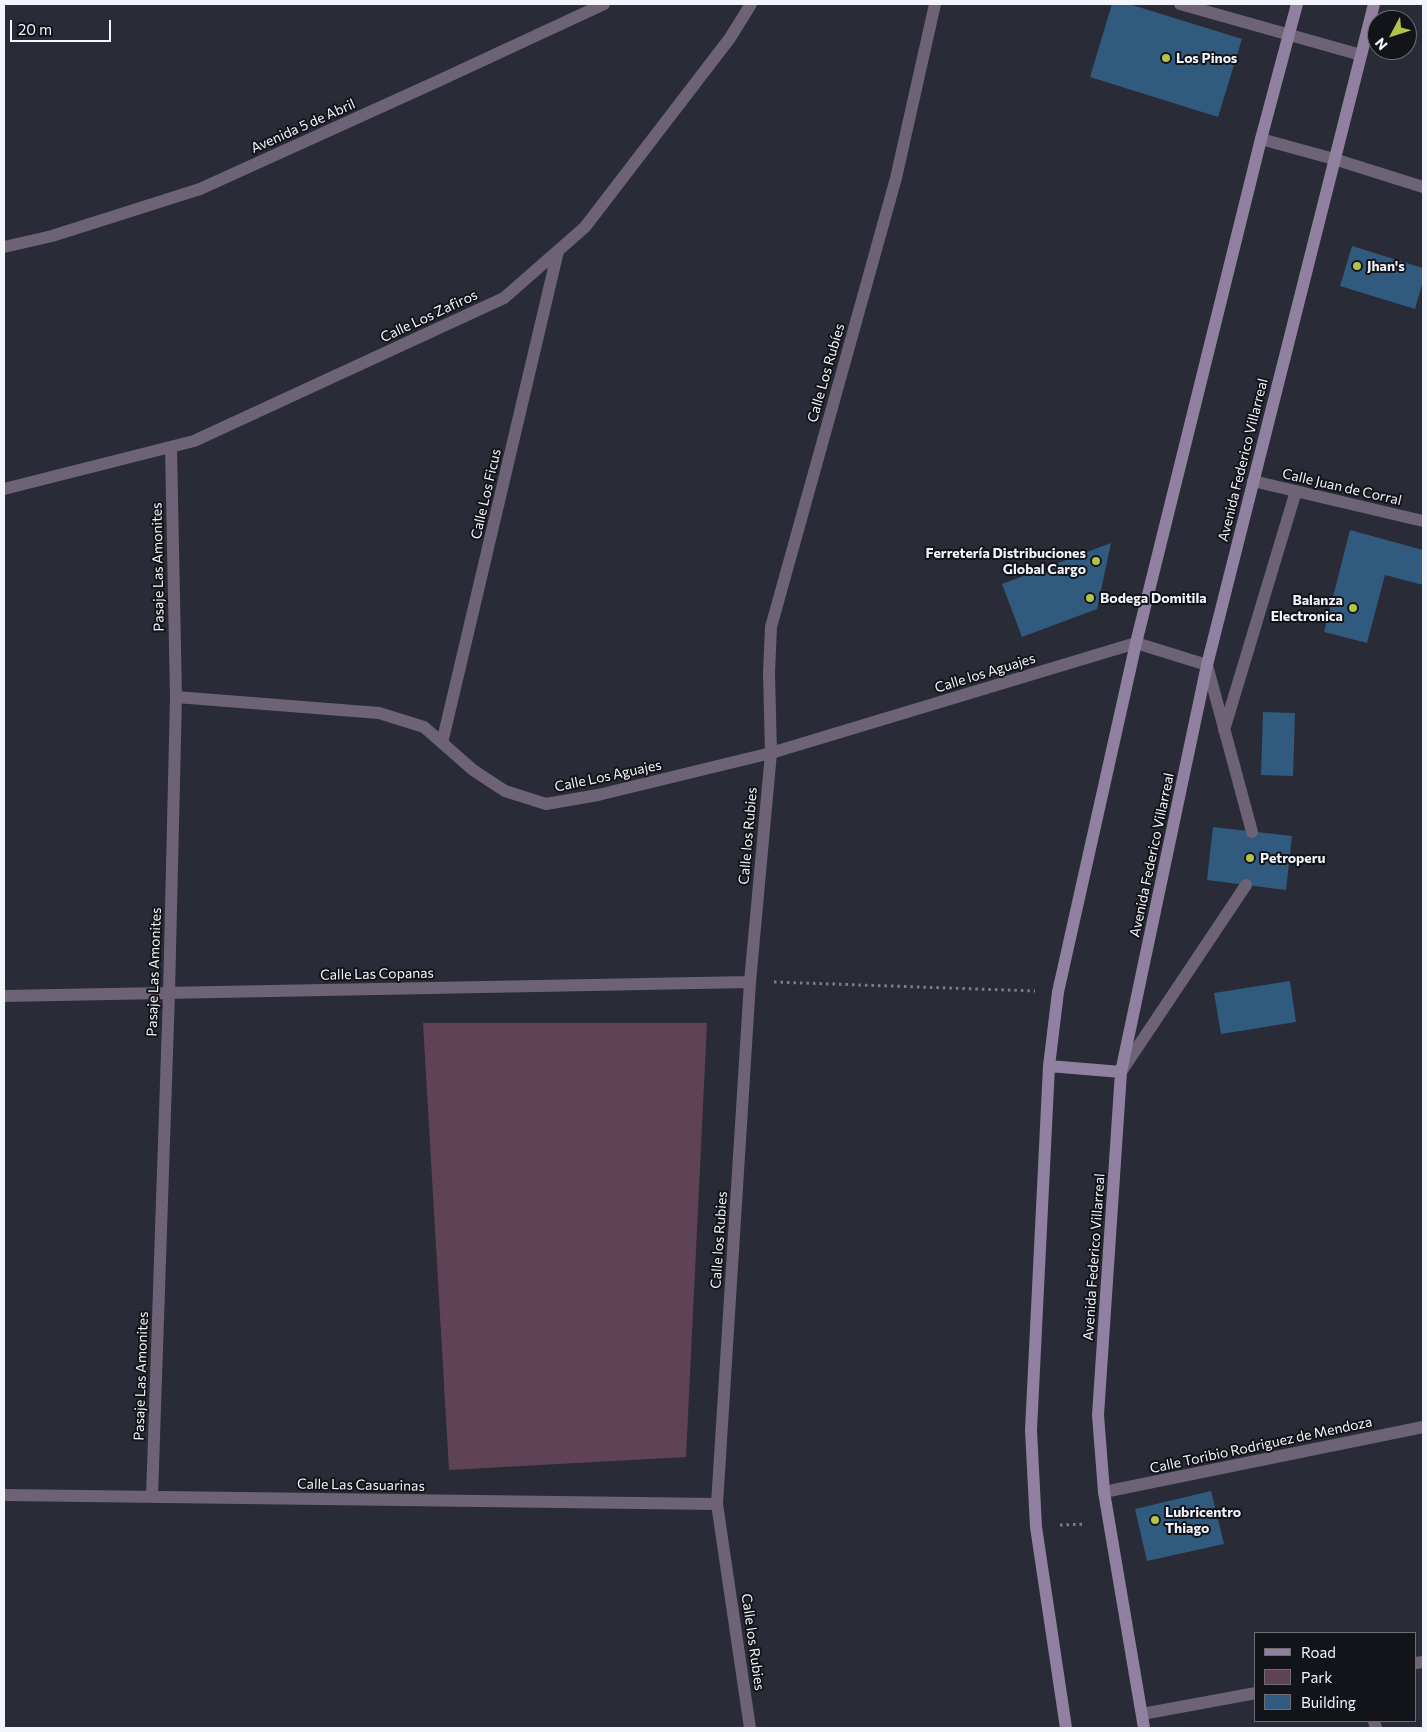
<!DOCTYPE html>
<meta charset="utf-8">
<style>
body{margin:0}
#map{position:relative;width:1427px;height:1732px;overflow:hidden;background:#292b36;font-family:Commissioner,sans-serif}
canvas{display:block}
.frame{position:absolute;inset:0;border:5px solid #f3f4fc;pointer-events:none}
.legend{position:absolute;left:1254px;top:1632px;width:162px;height:90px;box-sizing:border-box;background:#131419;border:1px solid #6d6e74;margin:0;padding:6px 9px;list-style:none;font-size:15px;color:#f3f4fc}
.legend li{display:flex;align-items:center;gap:10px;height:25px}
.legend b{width:25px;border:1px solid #6d6e74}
.north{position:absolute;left:1367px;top:10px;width:50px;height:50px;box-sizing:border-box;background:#131419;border:1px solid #6d6e74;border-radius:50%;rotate:230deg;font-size:14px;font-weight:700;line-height:20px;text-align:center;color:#f3f4fc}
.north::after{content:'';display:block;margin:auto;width:18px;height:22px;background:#b2c34c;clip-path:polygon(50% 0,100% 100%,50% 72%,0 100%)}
.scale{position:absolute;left:10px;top:20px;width:101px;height:22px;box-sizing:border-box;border:2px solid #f3f4fc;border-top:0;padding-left:6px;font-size:15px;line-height:18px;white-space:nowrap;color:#f3f4fc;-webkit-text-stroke:4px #131419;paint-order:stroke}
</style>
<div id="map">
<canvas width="1427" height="1732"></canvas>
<div class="frame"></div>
<ul class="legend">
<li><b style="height:6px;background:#9181a0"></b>Road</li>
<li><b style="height:14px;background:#5f4254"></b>Park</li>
<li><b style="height:14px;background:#315b7e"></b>Building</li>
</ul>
<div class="north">N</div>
<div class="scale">20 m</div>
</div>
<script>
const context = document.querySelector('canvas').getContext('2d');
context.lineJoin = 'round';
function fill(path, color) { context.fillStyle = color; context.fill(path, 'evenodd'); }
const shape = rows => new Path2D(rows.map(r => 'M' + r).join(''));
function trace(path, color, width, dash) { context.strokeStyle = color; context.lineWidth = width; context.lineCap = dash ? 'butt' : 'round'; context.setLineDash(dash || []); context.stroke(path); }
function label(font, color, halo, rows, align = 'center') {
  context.font = font + ' Commissioner,sans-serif'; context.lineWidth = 4; context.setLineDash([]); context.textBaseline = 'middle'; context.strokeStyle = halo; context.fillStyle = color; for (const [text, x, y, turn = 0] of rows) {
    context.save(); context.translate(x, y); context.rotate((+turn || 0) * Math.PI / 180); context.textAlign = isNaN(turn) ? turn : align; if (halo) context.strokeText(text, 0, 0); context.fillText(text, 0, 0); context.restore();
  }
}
fill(shape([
 [423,1023,707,1023,686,1457,449,1470]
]), '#5f4254');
fill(shape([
 [1112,4,1129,4,1242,39,1218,117,1090,77],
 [1352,246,1423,268,1423,281,1415,309,1340,286],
 [1350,530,1423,550,1423,585,1385,575,1367,643,1324,632],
 [1111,543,1097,609,1022,637,1002,584],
 [1263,712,1295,713,1293,776,1261,775],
 [1213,827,1292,836,1286,890,1207,880],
 [1290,981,1296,1022,1221,1034,1214,993],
 [1211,1491,1224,1544,1147,1561,1135,1509]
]), '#315b7e');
trace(shape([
 [774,982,1035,991],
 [1060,1525,1086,1524]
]), '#7c7e88', 3, [2.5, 4]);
trace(shape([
 [1207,665,1252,832],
 [1224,730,1296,491],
 [1121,1072,1246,885]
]), '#6d6276', 12);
trace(shape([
 [1180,4,1361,55],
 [1261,139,1334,159,1423,187],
 [4,247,52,236,200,189,436,82,604,4],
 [1253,481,1423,521],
 [4,489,194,441,504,298,585,227,730,38,751,4],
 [176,697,379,713,424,727,473,770,505,791,546,804,598,795,771,753,1136,643,1207,665],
 [442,743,558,251],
 [4,996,750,982],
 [1104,1492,1423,1427],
 [4,1495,717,1504],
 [152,1497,169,993,176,697,171,447],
 [1416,1663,1423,1662],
 [1142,1714,1256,1693],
 [1374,1721,1376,1728],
 [750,1728,717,1504,750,982,771,753,769,673,771,627,896,178,935,4]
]), '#6d6276', 12);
trace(shape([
 [1049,1066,1121,1072],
 [1066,1728,1036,1527,1031,1430,1049,1066,1058,992,1136,643,1261,139,1297,4],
 [1144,1728,1104,1492,1098,1415,1121,1072,1207,665,1374,4]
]), '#9181a0', 12);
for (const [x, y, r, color] of [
 [1166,58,5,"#b2c34c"],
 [1357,266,5,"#b2c34c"],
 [1096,561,5,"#b2c34c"],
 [1090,598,5,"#b2c34c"],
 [1353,608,5,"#b2c34c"],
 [1250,858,5,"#b2c34c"],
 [1155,1520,5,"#b2c34c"]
]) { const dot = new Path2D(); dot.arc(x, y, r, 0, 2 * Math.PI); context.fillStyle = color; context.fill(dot); trace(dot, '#131419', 2); }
label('bold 14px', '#f3f4fc', '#131419', [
 ["Los Pinos",1176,58],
 ["Jhan's",1367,266],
 ["Ferretería Distribuciones",1086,553,"right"],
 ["Global Cargo",1086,569,"right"],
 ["Bodega Domitila",1100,598],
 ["Balanza",1343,600,"right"],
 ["Electronica",1343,616,"right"],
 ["Petroperu",1260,858],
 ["Lubricentro",1165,1512],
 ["Thiago",1165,1528]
], 'left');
label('14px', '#f3f4fc', '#131419', [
 ["Avenida 5 de Abril",303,126,-24],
 ["Calle Los Zafiros",429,316,-25],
 ["Calle Los Rubíes",826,373,-74],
 ["Avenida Federico Villarreal",1243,460,-76],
 ["Calle Juan de Corral",1342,487,13],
 ["Calle Los Ficus",486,494,-77],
 ["Pasaje Las Amonites",158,567,-91],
 ["Calle los Aguajes",985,673,-17],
 ["Calle Los Aguajes",608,776,-12],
 ["Calle los Rubies",748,836,-85],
 ["Avenida Federico Villarreal",1152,855,-78],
 ["Pasaje Las Amonites",154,972,-88],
 ["Calle Las Copanas",377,974,-1],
 ["Calle los Rubies",719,1240,-86],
 ["Avenida Federico Villarreal",1094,1257,-86],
 ["Pasaje Las Amonites",141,1376,-88],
 ["Calle Toribio Rodriguez de Mendoza",1261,1445,-12],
 ["Calle Las Casuarinas",361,1485,1],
 ["Calle los Rubies",753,1642,82]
]);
</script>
